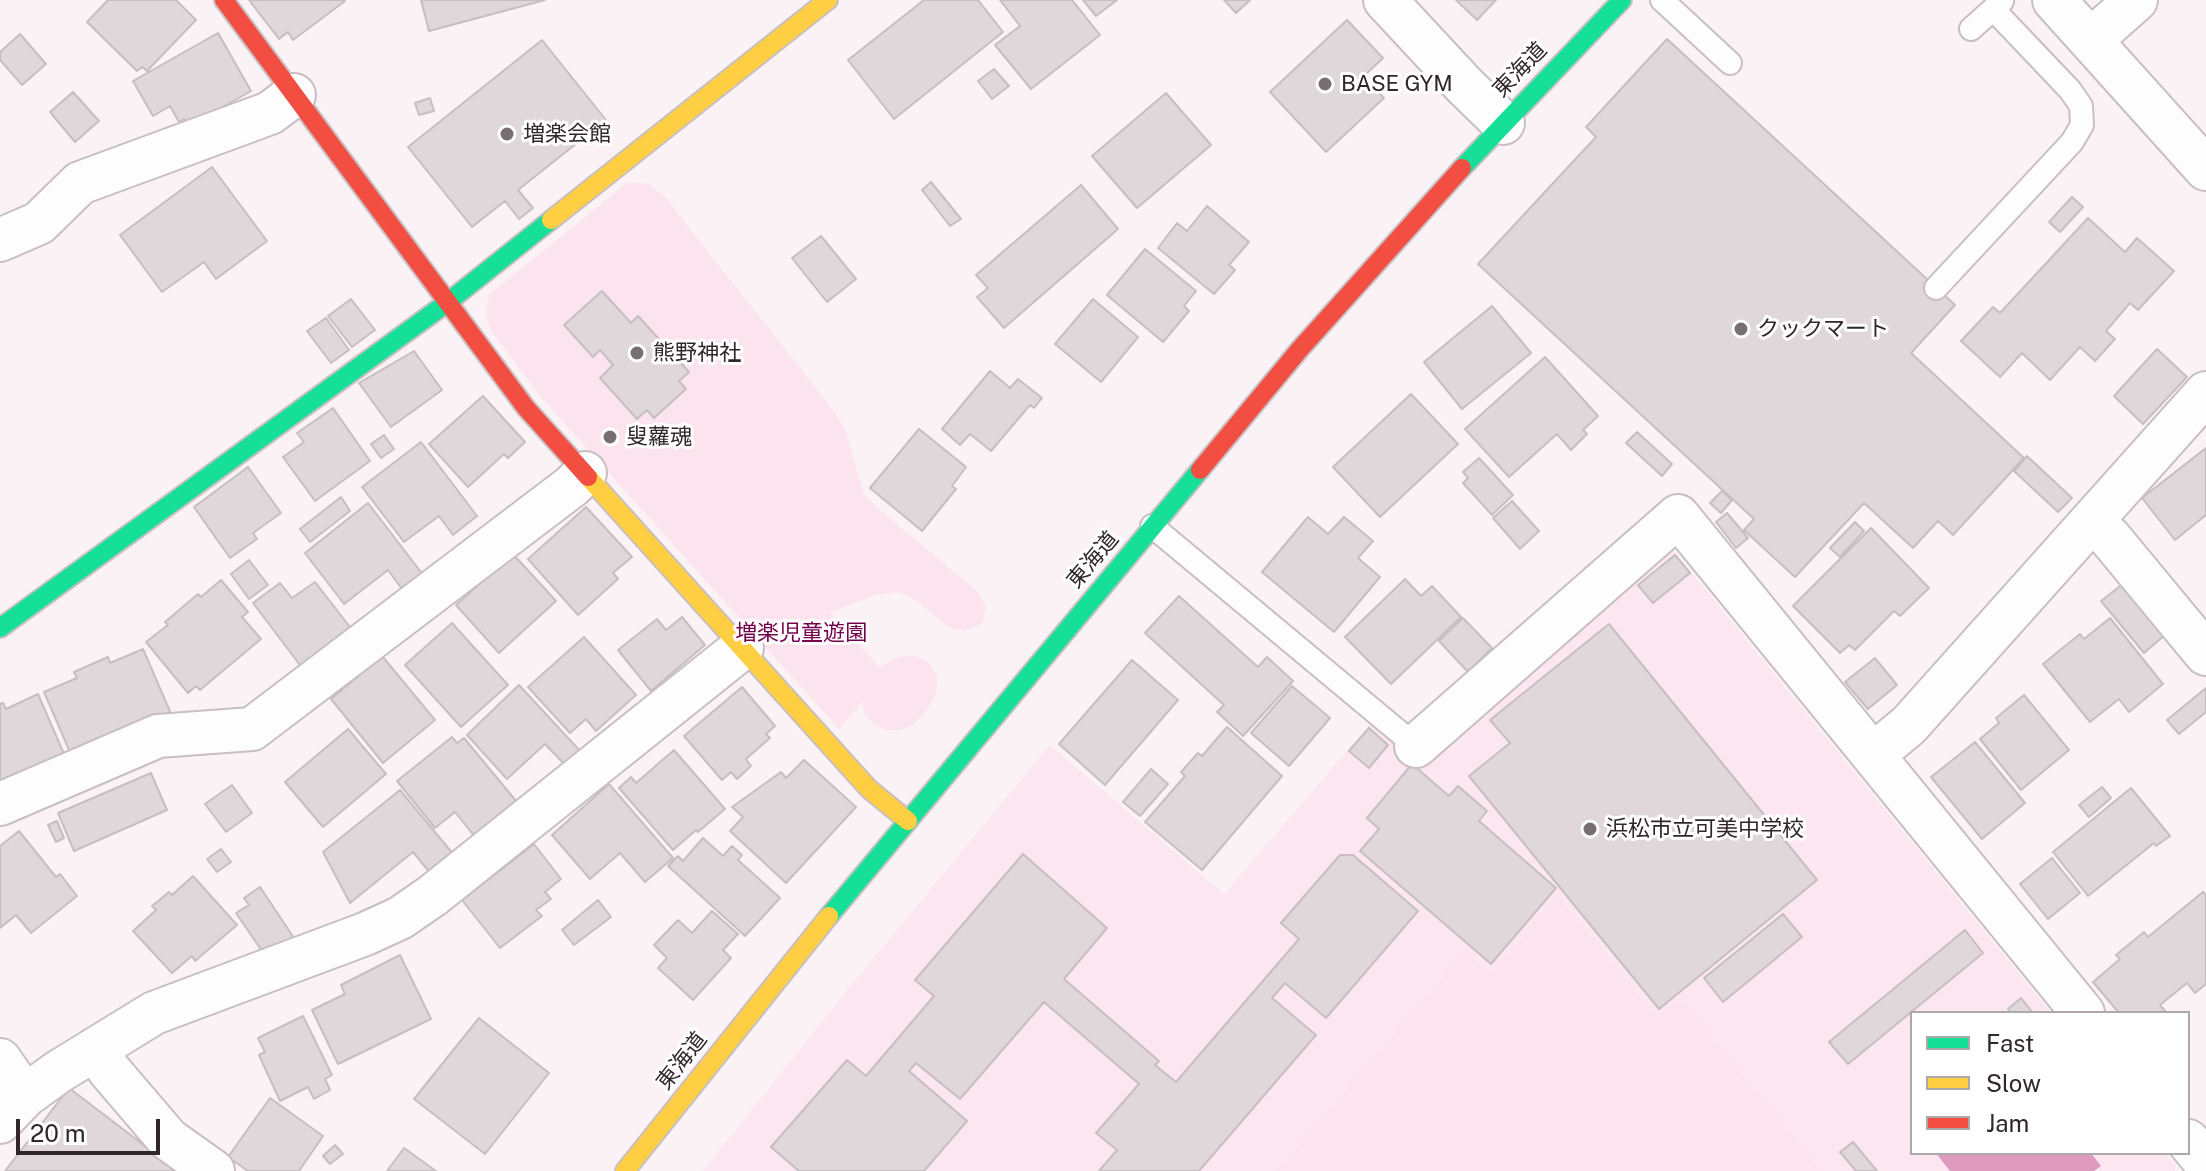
<!DOCTYPE html>
<meta charset="utf-8">
<style>
body{margin:0}
#map{position:relative;width:2206px;height:1171px;overflow:hidden;background:#faf2f5;font-family:"Public Sans",sans-serif}
canvas{display:block}
.legend{position:absolute;left:1910px;top:1011px;width:280px;height:144px;box-sizing:border-box;background:#fff;border:2px solid #ada9aa;margin:0;padding:10px 14px;list-style:none;font-size:24px;color:#31272b}
.legend li{display:flex;align-items:center;gap:16px;height:40px}
.legend b{width:40px;border:2px solid #ada9aa}
.scale{position:absolute;left:16px;top:1119px;width:144px;height:36px;box-sizing:border-box;border:4px solid #31272b;border-top:0;padding-left:10px;font-size:24px;line-height:28px;white-space:nowrap;color:#31272b;-webkit-text-stroke:6px #fff;paint-order:stroke}
</style>
<div id="map">
<canvas width="2206" height="1171"></canvas>
<ul class="legend">
<li><b style="height:10px;background:#16e098"></b>Fast</li>
<li><b style="height:10px;background:#ffcf43"></b>Slow</li>
<li><b style="height:10px;background:#f24e42"></b>Jam</li>
</ul>
<div class="scale">20 m</div>
</div>
<script>
const context = document.querySelector('canvas').getContext('2d');
context.lineJoin = 'round';
function fill(path, color) { context.fillStyle = color; context.fill(path, 'evenodd'); }
const shape = rows => new Path2D(rows.map(r => 'M' + r).join(''));
function trace(path, color, width, dash) { context.strokeStyle = color; context.lineWidth = width; context.lineCap = dash ? 'butt' : 'round'; context.setLineDash(dash || []); context.stroke(path); }
function label(font, color, halo, rows, align = 'center') {
  context.font = font + ' "Public Sans","Noto Sans JP",sans-serif'; context.lineWidth = 6; context.setLineDash([]); context.textBaseline = 'middle'; context.strokeStyle = halo; context.fillStyle = color; for (const [text, x, y, turn = 0] of rows) {
    context.save(); context.translate(x, y); context.rotate((+turn || 0) * Math.PI / 180); context.textAlign = isNaN(turn) ? turn : align; if (halo) context.strokeText(text, 0, 0); context.fillText(text, 0, 0); context.restore();
  }
}
fill(shape([
 [1668,544,2051,1013,1912,1013,1912,1153,2165,1153,2176,1166,2175,1171,703,1171,848,989,1050,745,1224,894,1371,723,1420,763]
]), '#fce6f0');
fill(shape([
 [628,182,649,184,665,197,834,411,845,429,864,494,876,507,978,592,986,607,982,624,964,631,948,627,920,603,900,592,876,595,830,612,880,668,896,658,911,655,927,661,937,675,936,695,923,716,912,725,901,730,885,730,872,723,864,712,862,702,839,729,540,396,491,331,486,314,489,295],
 [1558,897,1657,1018,1681,1000,1821,1171,1277,1171,1465,952,1492,974]
]), '#fce4ee');
fill(shape([
 [1936,1153,2091,1153,2101,1166,2094,1171,1950,1171]
]), '#de9bbd');
const building = shape([
 [108,0,176,0,196,20,147,71,142,67,137,71,87,22,108,0],
 [249,0,344,0,345,1,293,40,288,32,279,39,249,0],
 [421,0,545,0,429,31,421,0],
 [924,0,978,0,1003,32,894,119,848,60,924,0],
 [1000,0,1072,0,1100,35,1031,89,995,45,1020,26,1000,0],
 [1083,0,1117,0,1096,16,1083,0],
 [1224,0,1250,0,1236,13,1224,0],
 [1456,0,1496,0,1477,20,1456,0],
 [1347,20,1383,58,1364,76,1384,98,1326,152,1270,92,1347,20],
 [218,33,251,91,188,127,184,119,179,122,170,106,153,116,133,81,218,33],
 [20,34,46,64,22,85,0,60,0,52,20,34],
 [1667,39,1955,305,1911,353,2024,458,1953,535,1938,521,1913,548,1864,503,1795,577,1744,530,1754,519,1478,264,1596,137,1586,127,1667,39],
 [542,40,606,120,518,190,533,208,519,219,505,201,472,227,408,147,542,40],
 [994,69,1009,86,992,99,978,81,994,69],
 [73,92,99,121,75,142,50,112,73,92],
 [1166,93,1211,145,1137,208,1092,156,1166,93],
 [430,98,434,111,419,115,415,103,430,98],
 [212,167,267,241,216,279,204,262,162,292,120,235,212,167],
 [931,182,961,219,950,226,922,190,931,182],
 [1081,185,1118,229,1004,328,977,297,988,288,976,275,1081,185],
 [2072,197,2083,207,2060,232,2049,222,2072,197],
 [1207,206,1249,242,1229,265,1235,270,1214,294,1158,248,1177,223,1187,231,1207,206],
 [2088,218,2125,252,2137,238,2174,271,2138,310,2130,303,2106,331,2115,339,2095,361,2080,347,2050,380,2022,353,2000,377,1961,341,1993,307,2000,313,2088,218],
 [821,236,856,279,827,302,792,258,821,236],
 [1145,249,1196,291,1184,306,1189,311,1163,342,1107,295,1145,249],
 [602,291,631,323,638,316,689,372,679,381,686,389,654,418,647,410,637,419,600,378,613,365,600,350,593,357,564,325,602,291],
 [351,299,375,330,352,347,328,316,351,299],
 [1093,299,1138,337,1101,382,1055,344,1093,299],
 [1492,306,1531,353,1462,409,1424,362,1492,306],
 [326,318,349,350,331,363,307,331,326,318],
 [2157,349,2187,377,2143,424,2114,396,2157,349],
 [414,351,442,390,391,427,359,383,414,351],
 [1545,357,1598,416,1583,430,1587,434,1571,450,1557,434,1509,477,1465,429,1545,357],
 [990,371,1010,388,1018,379,1042,398,1034,408,1030,405,991,451,970,434,960,445,942,429,990,371],
 [1411,394,1458,444,1380,517,1333,467,1411,394],
 [483,396,525,442,508,458,504,454,468,487,429,444,483,396],
 [333,408,370,461,315,501,283,457,304,442,297,433,333,408],
 [919,429,966,467,952,486,956,489,922,531,870,488,919,429],
 [1637,432,1672,464,1662,476,1626,443,1637,432],
 [384,435,394,449,381,458,371,444,384,435],
 [421,442,477,516,453,535,439,516,404,542,362,487,421,442],
 [2206,448,2206,515,2175,540,2142,498,2206,448],
 [2027,456,2072,498,2058,512,2014,471,2027,456],
 [1479,458,1513,495,1492,515,1463,483,1468,478,1463,472,1479,458],
 [248,467,281,513,253,533,257,539,230,558,194,507,248,467],
 [1722,491,1732,500,1721,513,1710,503,1722,491],
 [341,497,350,511,310,542,300,529,341,497],
 [1512,501,1539,531,1520,549,1493,518,1512,501],
 [368,503,427,580,407,596,388,570,344,604,305,553,368,503],
 [586,507,632,557,613,573,618,579,578,615,528,559,586,507],
 [1727,513,1748,538,1736,548,1716,522,1727,513],
 [1308,517,1328,534,1344,517,1373,541,1358,558,1380,577,1334,632,1262,572,1308,517],
 [1855,522,1864,531,1840,557,1830,548,1855,522],
 [1871,528,1929,588,1900,616,1894,611,1855,650,1849,645,1840,653,1793,606,1871,528],
 [513,554,556,601,499,653,456,605,513,554],
 [1675,555,1690,573,1653,603,1638,585,1675,555],
 [249,560,268,585,249,599,231,574,249,560],
 [1405,579,1421,596,1432,586,1461,617,1391,684,1345,637,1405,579],
 [221,580,248,612,242,617,261,639,200,690,196,686,188,693,146,642,168,625,165,622,198,594,201,597,221,580],
 [315,582,353,631,303,669,253,603,280,583,292,598,315,582],
 [2124,583,2166,634,2144,653,2101,601,2124,583],
 [1179,596,1258,667,1267,657,1293,681,1243,736,1217,712,1224,705,1145,633,1179,596],
 [682,617,705,645,651,691,618,650,657,619,666,630,682,617],
 [1463,618,1492,648,1468,672,1439,641,1463,618],
 [2110,618,2163,684,2129,712,2119,699,2090,722,2043,664,2080,634,2084,639,2110,618],
 [452,623,508,685,461,727,405,665,452,623],
 [1609,624,1817,880,1659,1009,1469,776,1510,743,1490,720,1609,624],
 [584,637,636,695,596,731,586,719,570,733,528,687,584,637],
 [143,649,172,716,73,759,44,692,77,678,74,672,108,657,110,663,143,649],
 [382,656,435,720,383,763,331,699,382,656],
 [1875,658,1897,685,1868,709,1845,682,1875,658],
 [1132,660,1178,700,1105,785,1059,744,1132,660],
 [519,685,582,753,567,767,545,744,507,779,467,735,519,685],
 [1292,686,1330,718,1289,766,1251,733,1292,686],
 [742,687,775,726,766,734,770,738,746,759,751,766,737,779,731,772,722,780,684,736,742,687],
 [2206,688,2206,712,2179,734,2167,720,2206,688],
 [38,694,67,761,0,790,0,704,3,703,6,709,38,694],
 [2024,695,2069,750,2021,790,1980,739,1999,723,1996,718,2024,695],
 [1227,727,1282,776,1202,870,1145,822,1185,776,1181,772,1198,753,1202,756,1227,727],
 [1369,728,1388,745,1369,768,1349,751,1369,728],
 [348,729,386,774,323,827,285,782,348,729],
 [452,737,457,743,464,738,521,807,479,842,455,812,435,828,397,781,452,737],
 [1975,742,2025,803,1982,839,1931,777,1975,742],
 [674,750,725,809,698,832,696,830,673,850,619,788,631,777,636,783,674,750],
 [804,760,856,807,786,883,730,831,743,817,732,807,781,772,786,778,804,760],
 [1412,764,1449,796,1458,786,1487,811,1479,821,1556,888,1491,964,1360,851,1379,829,1367,818,1412,764],
 [1151,769,1168,784,1140,816,1123,802,1151,769],
 [151,773,167,810,74,851,58,813,151,773],
 [609,784,673,858,645,882,620,853,590,879,552,835,609,784],
 [232,785,252,813,226,832,205,804,232,785],
 [2102,787,2111,798,2089,817,2079,805,2102,787],
 [2131,788,2170,836,2156,846,2154,843,2088,896,2053,852,2131,788],
 [400,790,459,861,436,880,413,852,350,903,323,852,400,790],
 [57,821,64,838,56,842,48,825,57,821],
 [19,831,56,877,60,874,77,896,31,933,16,915,0,928,0,846,19,831],
 [703,838,723,856,732,846,742,855,738,860,780,898,745,936,668,866,678,856,683,861,703,838],
 [534,844,561,879,545,892,551,899,536,910,542,916,500,948,462,900,534,844],
 [221,849,231,862,217,872,207,859,221,849],
 [1023,854,1107,928,1064,979,1159,1061,1155,1065,1176,1082,1299,939,1281,923,1340,855,1353,855,1418,911,1326,1018,1285,983,1272,998,1316,1035,1199,1171,1099,1171,1117,1150,1096,1133,1139,1084,1044,1002,960,1099,916,1063,909,1071,967,1121,924,1171,799,1171,771,1147,847,1060,866,1076,934,996,915,980,1023,854],
 [2052,858,2080,893,2048,919,2020,884,2052,858],
 [193,876,237,925,195,961,192,956,172,973,133,931,156,910,152,906,169,892,172,895,193,876],
 [260,887,294,938,266,957,236,913,249,905,244,898,260,887],
 [2203,892,2206,895,2206,984,2195,993,2187,983,2160,1005,2167,1013,2119,1013,2093,982,2120,959,2116,955,2144,932,2148,937,2203,892],
 [598,900,611,917,574,945,562,930,598,900],
 [712,911,738,934,723,950,731,958,693,1000,658,968,667,958,654,945,678,920,692,933,712,911],
 [1783,914,1802,937,1723,1002,1704,978,1783,914],
 [1965,930,1983,953,1848,1064,1829,1042,1965,930],
 [400,955,431,1019,338,1064,312,1010,345,994,341,985,400,955],
 [2021,998,2033,1013,2011,1013,2008,1009,2021,998],
 [303,1016,332,1075,325,1079,330,1090,314,1099,308,1087,280,1101,259,1055,265,1052,258,1038,303,1016],
 [479,1018,549,1073,485,1154,414,1099,479,1018],
 [69,1088,178,1171,5,1171,69,1088],
 [270,1098,323,1136,299,1171,248,1171,228,1157,270,1098],
 [1853,1142,1877,1171,1856,1171,1840,1152,1853,1142],
 [335,1145,343,1154,330,1164,323,1156,335,1145],
 [404,1148,436,1171,387,1171,404,1148]
]);
fill(building, '#dfd7da');
trace(building, '#c6bec1', 2);
const lane = shape([
 [1662,0,1730,63],
 [1971,29,2002,1],
 [1936,288,2072,142,2082,125,2081,106,2070,90,1993,9],
 [1152,526,1416,746]
]);
const street = shape([
 [1385,0,1465,86,1503,123],
 [2054,0,2206,169],
 [2092,39,2136,0],
 [0,240,39,223,80,183,270,113,294,95],
 [2092,521,2110,538,2206,654],
 [1416,746,1678,516,2083,1013],
 [1873,755,1909,725,2206,393],
 [0,804,158,736,252,729,572,486,585,473],
 [95,1049,109,1070,168,1139,213,1171],
 [0,1060,25,1096],
 [0,1122,25,1096,58,1072,154,1013,365,934,400,918,432,896,742,648],
 [2188,1141,2206,1163]
]);
const fast = shape([
 [1462,168,1622,0],
 [0,628,448,302,551,220],
 [829,916,1200,470]
]);
const slow = shape([
 [551,220,828,0],
 [588,477,869,789,908,821],
 [625,1171,829,916]
]);
const jam = shape([
 [224,0,526,408,588,477],
 [1200,470,1300,349,1462,168]
]);
trace(lane, '#c8bfc3', 26);
trace(street, '#c8bfc3', 46);
trace(fast, '#c8bfc3', 22);
trace(slow, '#c8bfc3', 22);
trace(jam, '#c8bfc3', 22);
trace(lane, '#fefdfe', 22);
trace(street, '#fefdfe', 42);
trace(fast, '#16e098', 18);
trace(slow, '#ffcf43', 18);
trace(jam, '#f24e42', 18);
for (const [x, y, r, color] of [
 [1325,84,8,"#776e72"],
 [507,134,8,"#776e72"],
 [1741,329,8,"#776e72"],
 [637,353,8,"#776e72"],
 [610,437,8,"#776e72"],
 [1590,829,8,"#776e72"]
]) { const dot = new Path2D(); dot.arc(x, y, r, 0, 2 * Math.PI); context.fillStyle = color; context.fill(dot); trace(dot, '#fff', 3); }
label('22px', '#31272b', '#fff', [
 ["東海道",1520,70,-46],
 ["東海道",1093,560,-50],
 ["東海道",682,1061,-52]
]);
label('22px', '#31272b', '#fff', [
 ["BASE GYM",1341,84],
 ["増楽会館",523,134],
 ["クックマート",1757,329],
 ["熊野神社",653,353],
 ["叟蘿魂",626,437],
 ["浜松市立可美中学校",1606,829]
], 'left');
label('22px', '#75004c', '#fff', [
 ["増楽児童遊園",801,633]
]);
</script>
